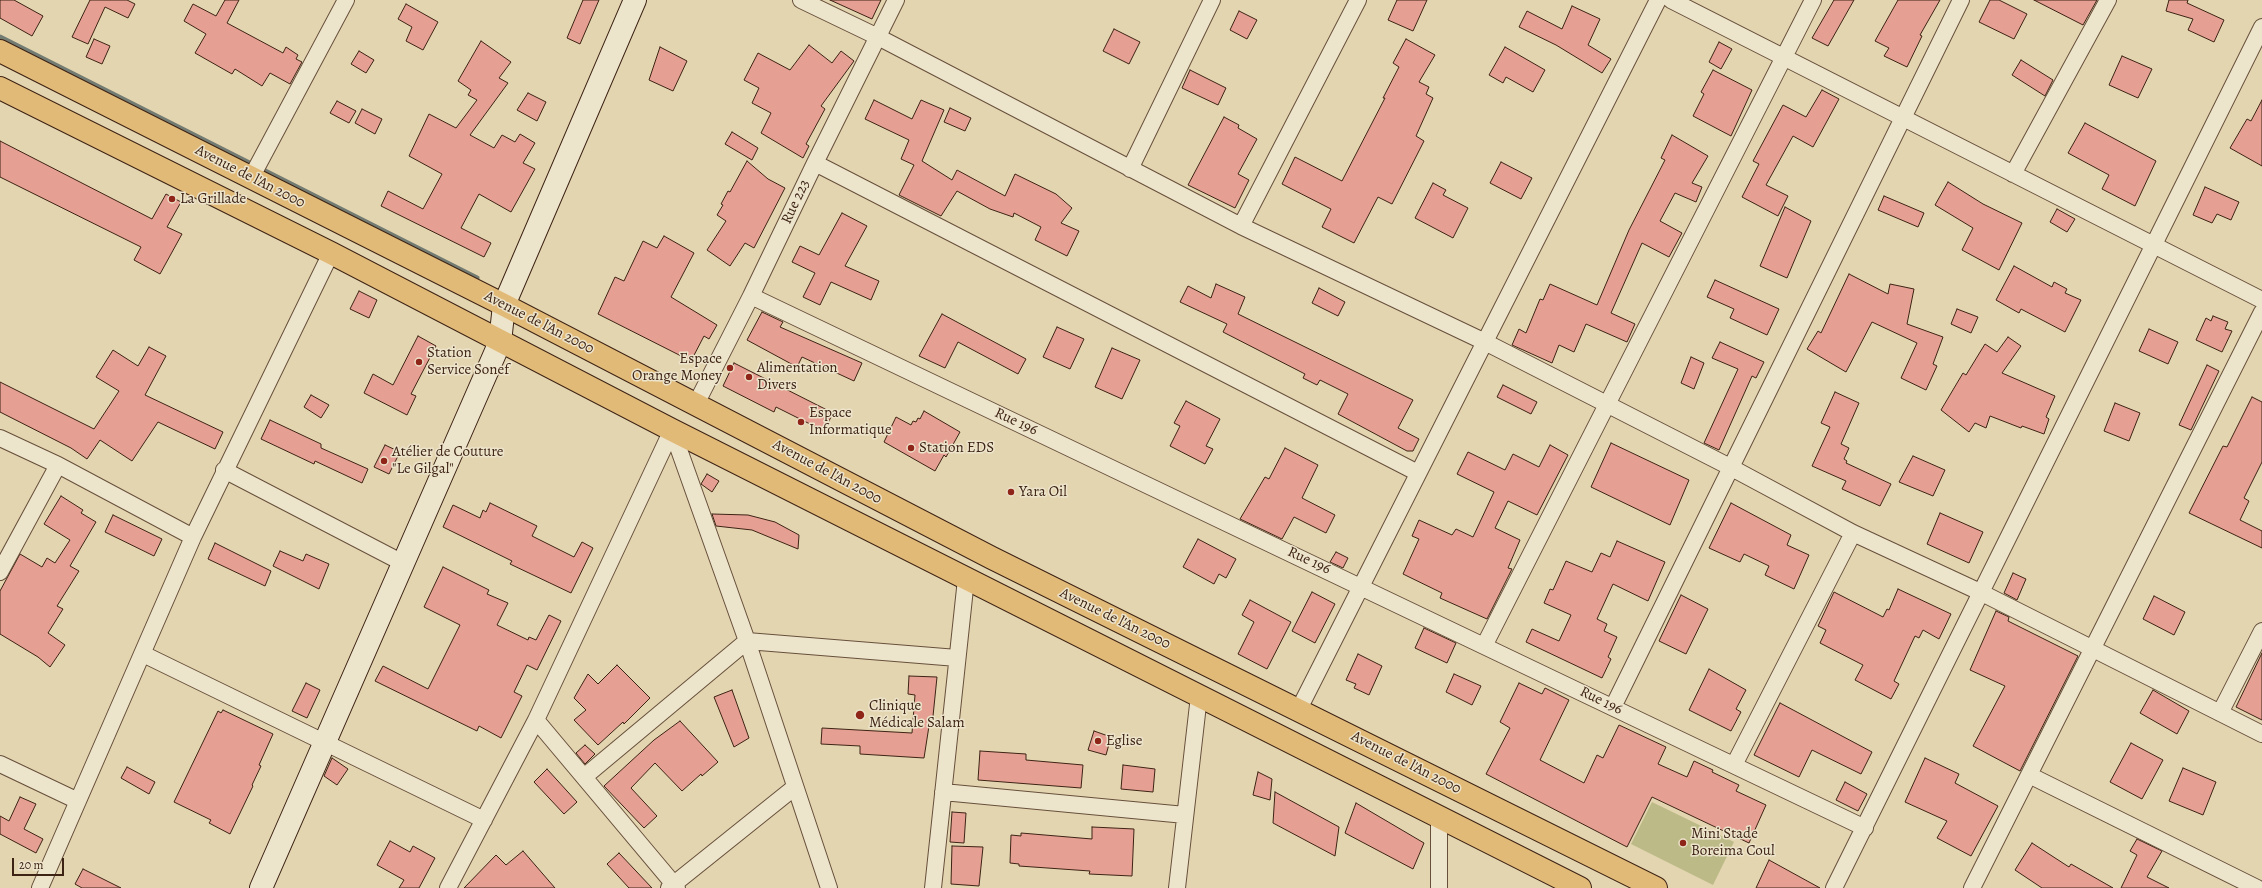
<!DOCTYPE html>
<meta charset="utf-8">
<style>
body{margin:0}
#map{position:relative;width:2262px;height:888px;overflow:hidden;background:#e4d5b1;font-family:Alegreya,serif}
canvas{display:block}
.scale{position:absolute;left:12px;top:858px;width:52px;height:18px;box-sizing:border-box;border:2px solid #3d2314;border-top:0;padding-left:5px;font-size:12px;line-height:14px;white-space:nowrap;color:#3d2314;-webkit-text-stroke:3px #ede4cc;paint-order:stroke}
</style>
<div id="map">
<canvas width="2262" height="888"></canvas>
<div class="scale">20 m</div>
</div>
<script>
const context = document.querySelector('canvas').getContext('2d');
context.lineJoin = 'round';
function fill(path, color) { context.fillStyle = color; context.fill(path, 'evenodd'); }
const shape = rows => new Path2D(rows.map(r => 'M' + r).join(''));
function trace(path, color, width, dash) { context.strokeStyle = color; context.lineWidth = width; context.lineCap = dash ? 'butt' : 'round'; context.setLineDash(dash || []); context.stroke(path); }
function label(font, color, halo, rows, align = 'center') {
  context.font = font + ' Alegreya,serif'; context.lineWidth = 3; context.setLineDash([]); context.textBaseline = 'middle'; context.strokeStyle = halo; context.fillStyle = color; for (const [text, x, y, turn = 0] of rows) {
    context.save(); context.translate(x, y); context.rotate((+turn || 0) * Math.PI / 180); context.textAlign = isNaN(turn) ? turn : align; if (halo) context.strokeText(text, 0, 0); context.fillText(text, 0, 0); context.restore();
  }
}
fill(shape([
 [1652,802,1734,842,1713,885,1631,844]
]), '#bcbb87');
trace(shape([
 [0,37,477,278]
]), '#737c73', 5);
const building = shape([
 [0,0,14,0,43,16,32,36,0,18,0,0],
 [90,0,127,0,135,4,128,18,105,7,88,44,72,37,90,0],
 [225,0,239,0,227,23,283,53,286,47,298,55,296,59,302,62,290,84,270,73,262,86,235,69,232,74,195,53,206,34,184,21,193,4,216,16,225,0],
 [583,0,599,0,580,44,567,38,583,0],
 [830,0,881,0,872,19,830,0],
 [1397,0,1427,0,1413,31,1388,20,1397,0],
 [1834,0,1854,0,1828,46,1812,38,1834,0],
 [1898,0,1940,0,1920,35,1922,36,1907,67,1884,56,1889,48,1875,41,1898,0],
 [1990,0,1999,0,2027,14,2014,39,1979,22,1990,0],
 [2034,0,2097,0,2083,25,2034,0],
 [2169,0,2188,0,2187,3,2224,20,2214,42,2188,30,2193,19,2166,11,2169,0],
 [406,4,438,22,423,50,406,41,412,27,398,19,406,4],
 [1572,6,1600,19,1588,45,1611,59,1602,73,1556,45,1519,27,1527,11,1562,29,1572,6],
 [1239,11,1257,20,1247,39,1230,30,1239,11],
 [1114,29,1140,42,1129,64,1103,51,1114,29],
 [94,39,110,46,102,64,86,57,94,39],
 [1406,39,1435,55,1419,82,1429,87,1426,94,1433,98,1416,136,1424,141,1392,204,1378,197,1354,243,1322,227,1331,209,1282,184,1295,157,1342,181,1385,98,1383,98,1399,67,1393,63,1406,39],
 [481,41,511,62,499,78,508,83,470,135,494,148,502,135,515,142,520,134,535,143,523,163,535,169,511,212,479,194,461,228,491,243,484,257,381,206,388,191,423,209,442,174,409,156,429,114,456,128,477,100,468,95,471,90,458,81,481,41],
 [1719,42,1732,49,1721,69,1709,62,1719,42],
 [809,45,832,63,841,51,854,61,821,106,825,109,806,144,809,146,803,158,761,133,771,113,752,103,759,88,744,80,758,53,790,70,809,45],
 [660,47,687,61,673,91,649,80,660,47],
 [1505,47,1545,70,1533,92,1506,77,1503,83,1489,75,1505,47],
 [359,51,374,60,366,73,351,64,359,51],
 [2122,56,2152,69,2138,98,2109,85,2122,56],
 [2021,60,2053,80,2045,96,2012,75,2021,60],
 [1190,70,1226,88,1218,105,1182,88,1190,70],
 [1713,70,1752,90,1731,136,1693,116,1704,94,1701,92,1713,70],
 [1822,90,1839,99,1813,147,1793,136,1766,185,1788,196,1778,216,1742,197,1759,164,1753,161,1783,105,1806,117,1822,90],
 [528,93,546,102,537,121,517,110,528,93],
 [874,100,912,119,921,100,944,110,922,161,952,180,957,170,1005,196,1015,174,1056,194,1072,208,1061,223,1079,231,1067,256,1035,240,1041,227,1014,213,1013,217,990,209,957,191,941,216,899,195,914,165,901,159,909,140,865,119,874,100],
 [2262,100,2262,166,2230,148,2247,119,2251,121,2262,100],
 [337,101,356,111,349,123,330,113,337,101],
 [950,108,971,118,965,131,944,122,950,108],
 [362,109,382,119,375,134,355,123,362,109],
 [1224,117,1239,125,1238,128,1257,139,1238,174,1249,180,1235,208,1188,185,1224,117],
 [2085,123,2156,161,2135,206,2102,189,2109,175,2068,153,2085,123],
 [732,132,758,148,752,160,725,144,732,132],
 [1672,135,1708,156,1692,183,1702,187,1696,202,1675,193,1660,221,1682,233,1669,257,1642,243,1611,313,1635,324,1627,342,1586,324,1574,352,1559,345,1552,363,1512,345,1519,329,1526,333,1540,299,1543,300,1550,284,1597,305,1629,230,1665,160,1661,158,1672,135],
 [0,141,152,219,166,194,181,202,167,227,182,234,160,274,134,260,141,247,0,177,0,141],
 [747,161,768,179,785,188,754,248,745,243,730,266,707,250,726,221,717,215,723,205,721,204,728,191,730,192,747,161],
 [1501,162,1532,178,1521,199,1490,183,1501,162],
 [1948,182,1983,204,2022,223,1999,270,1962,250,1973,228,1935,205,1948,182],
 [1433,183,1446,190,1443,195,1468,208,1453,238,1415,218,1433,183],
 [2205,187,2239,202,2231,220,2217,214,2212,223,2193,215,2205,187],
 [1884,196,1924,213,1918,227,1878,210,1884,196],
 [1785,207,1811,221,1787,278,1760,266,1785,207],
 [2057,209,2075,219,2067,232,2050,222,2057,209],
 [842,213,867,226,845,266,879,281,871,300,831,282,820,305,803,297,815,273,792,262,800,246,819,255,842,213],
 [664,236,694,253,671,297,717,325,709,339,704,336,691,361,598,314,615,277,624,281,643,241,657,248,664,236],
 [2014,266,2052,287,2054,282,2067,289,2065,293,2081,300,2065,332,2021,309,2019,313,1996,300,2014,266],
 [1849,274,1888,294,1890,284,1914,289,1907,324,1943,337,1933,364,1937,366,1926,390,1901,378,1917,343,1872,322,1846,372,1807,349,1818,331,1821,333,1849,274],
 [1715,280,1779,309,1767,335,1730,318,1734,309,1707,297,1715,280],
 [1216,284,1245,297,1238,314,1413,400,1398,428,1419,439,1413,451,1407,451,1338,414,1348,394,1320,380,1317,385,1303,378,1305,374,1223,332,1227,324,1180,302,1188,286,1211,298,1216,284],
 [1319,288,1345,302,1338,316,1312,303,1319,288],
 [359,291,377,300,369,318,350,309,359,291],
 [1957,309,1978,317,1971,333,1951,324,1957,309],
 [762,312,783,322,780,327,862,363,854,381,802,357,797,367,747,340,762,312],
 [942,314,1026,359,1018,374,958,342,945,368,919,356,942,314],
 [2213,316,2228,322,2225,329,2232,331,2222,352,2196,340,2206,318,2211,321,2213,316],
 [1057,327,1084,339,1070,369,1043,357,1057,327],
 [2149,329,2178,342,2168,364,2139,351,2149,329],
 [418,336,436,346,411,394,416,396,407,415,364,393,373,374,393,385,418,336],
 [2008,337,2021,346,2002,373,2055,396,2046,417,2049,419,2044,434,2022,426,2021,428,1990,416,1986,428,1975,423,1969,432,1941,410,1963,373,1966,375,1985,344,1997,352,2008,337],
 [1720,342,1764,362,1756,378,1752,376,1719,450,1704,443,1738,369,1712,358,1720,342],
 [149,347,166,356,145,395,223,432,215,449,158,422,132,461,100,440,87,459,71,448,0,412,0,382,94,429,119,391,96,377,113,350,138,366,149,347],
 [1112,348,1140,360,1122,399,1095,387,1112,348],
 [1691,357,1704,363,1694,389,1681,383,1691,357],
 [734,363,833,413,824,431,776,407,774,412,723,386,734,363],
 [2207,365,2219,371,2191,430,2179,425,2207,365],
 [1503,385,1537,402,1531,414,1497,397,1503,385],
 [1835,392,1859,403,1841,444,1849,448,1844,459,1847,461,1846,463,1891,484,1880,506,1842,489,1846,481,1812,466,1830,427,1821,423,1835,392],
 [311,395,329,405,321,418,304,407,311,395],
 [2252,397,2262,402,2262,462,2244,498,2249,501,2240,520,2262,531,2262,548,2189,513,2223,446,2227,447,2252,397],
 [1186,401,1220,419,1206,446,1213,449,1205,464,1170,446,1180,426,1174,423,1186,401],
 [2115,403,2140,413,2129,441,2104,431,2115,403],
 [924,411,960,432,946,457,944,455,935,471,884,442,896,417,911,425,913,421,916,422,918,418,920,419,924,411],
 [270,420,321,444,321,448,368,469,362,483,315,461,314,464,261,439,270,420],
 [1611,443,1689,480,1670,525,1591,487,1611,443],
 [385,445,400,452,389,474,374,467,385,445],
 [1550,445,1568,455,1537,515,1508,501,1495,528,1520,540,1508,568,1512,569,1487,619,1440,598,1442,593,1403,574,1419,539,1412,536,1419,520,1452,535,1456,529,1473,537,1494,492,1457,474,1468,452,1505,470,1513,454,1539,467,1550,445],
 [1285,448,1318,465,1302,498,1335,515,1326,533,1294,517,1282,539,1240,519,1265,477,1269,479,1285,448],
 [1913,456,1945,470,1933,496,1899,482,1913,456],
 [707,474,719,481,712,492,701,484,707,474],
 [61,496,83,510,81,513,96,522,70,566,79,571,57,606,63,609,48,633,65,645,50,667,38,657,0,634,0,591,20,554,42,567,47,558,55,563,70,540,44,524,61,496],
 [490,503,537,526,532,536,574,557,582,542,593,548,571,593,510,564,512,561,443,527,453,505,480,518,483,510,486,512,490,503],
 [1731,503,1791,535,1787,545,1809,555,1794,589,1765,575,1769,566,1744,554,1740,562,1709,548,1731,503],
 [1940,513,1983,532,1969,563,1927,544,1940,513],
 [712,514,748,515,775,522,799,535,798,549,752,530,716,526,712,514],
 [113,515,162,539,154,556,105,532,113,515],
 [1198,539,1236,559,1226,578,1219,574,1214,584,1183,567,1198,539],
 [1617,541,1665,562,1648,601,1613,584,1597,619,1607,624,1604,631,1617,637,1608,657,1611,659,1602,678,1526,642,1532,629,1559,641,1571,615,1544,603,1550,589,1553,590,1566,561,1592,572,1601,553,1610,557,1617,541],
 [215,543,271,571,265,586,208,559,215,543],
 [280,551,303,561,306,554,329,564,319,589,273,566,280,551],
 [1336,552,1348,558,1343,568,1330,562,1336,552],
 [443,567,489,590,487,594,508,603,497,625,528,640,529,637,536,640,549,615,561,621,537,670,527,665,514,692,522,696,501,738,479,726,477,731,375,681,383,666,428,689,460,625,424,607,443,567],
 [2013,573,2026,579,2017,600,2004,593,2013,573],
 [1898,589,1951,614,1939,639,1923,630,1919,638,1915,636,1894,681,1899,684,1891,699,1855,680,1863,665,1820,643,1826,630,1818,626,1834,592,1883,617,1887,609,1889,610,1898,589],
 [1312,592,1335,604,1315,643,1292,631,1312,592],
 [1681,595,1708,609,1686,654,1659,641,1681,595],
 [2154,596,2185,612,2174,635,2143,619,2154,596],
 [1250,600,1291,622,1267,669,1238,654,1254,622,1242,615,1250,600],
 [1996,611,2009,617,2008,621,2078,656,2020,771,1973,746,2005,686,1970,670,1996,611],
 [1424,628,1456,643,1447,663,1415,648,1424,628],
 [2262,653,2262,720,2236,707,2262,653],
 [1358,654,1382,666,1369,695,1354,688,1356,684,1346,680,1358,654],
 [617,665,650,698,624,724,623,722,598,745,574,720,586,710,574,698,588,674,598,684,617,665],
 [1709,669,1746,690,1736,709,1741,712,1731,731,1689,710,1709,669],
 [1454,674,1481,686,1472,705,1446,692,1454,674],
 [909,676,937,677,932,726,929,726,924,758,860,754,860,746,821,744,822,728,912,733,915,695,908,694,909,676],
 [306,683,320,690,307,718,292,711,306,683],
 [1519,683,1542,694,1545,688,1569,700,1540,760,1584,783,1597,755,1603,758,1619,725,1666,747,1658,764,1687,777,1694,761,1713,770,1712,772,1739,785,1736,791,1766,805,1749,843,1652,797,1627,847,1486,774,1510,728,1500,722,1519,683],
 [732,690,749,738,734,747,714,697,732,690],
 [2153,690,2189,711,2177,734,2140,713,2153,690],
 [1780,703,1872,752,1861,774,1812,750,1799,777,1754,755,1780,703],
 [223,710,273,734,259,765,261,766,252,785,253,786,230,834,209,823,211,820,174,802,218,711,221,713,223,710],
 [680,721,718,762,702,776,701,774,682,791,655,763,631,788,657,816,644,828,604,786,654,740,680,721],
 [1094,731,1111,737,1106,755,1088,750,1094,731],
 [2131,743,2163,760,2142,799,2110,782,2131,743],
 [585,745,595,754,585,764,576,753,585,745],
 [980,751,1026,754,1026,760,1083,765,1081,788,978,780,980,751],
 [332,758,348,769,337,785,324,776,332,758],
 [1925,758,1959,774,1955,783,1998,806,1971,856,1937,838,1947,821,1905,802,1925,758],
 [1123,765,1155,769,1153,792,1121,789,1123,765],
 [127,767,155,782,149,794,121,778,127,767],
 [2183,768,2216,782,2203,815,2169,801,2183,768],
 [547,769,577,802,564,814,534,782,547,769],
 [1258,772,1272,779,1270,800,1253,795,1258,772],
 [1845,782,1867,794,1858,811,1836,800,1845,782],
 [1275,792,1339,827,1335,856,1273,823,1275,792],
 [20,797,36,804,24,829,43,839,36,853,0,834,0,816,9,821,20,797],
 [1356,803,1424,843,1413,869,1345,833,1356,803],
 [952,812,966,813,964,843,950,842,952,812],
 [1092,827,1134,829,1132,876,1089,874,1090,871,1019,866,1019,864,1010,863,1011,835,1021,836,1021,833,1092,839,1092,827],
 [2137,839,2162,851,2147,877,2169,888,2121,888,2137,855,2130,851,2137,839],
 [390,841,410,852,413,846,435,858,419,888,399,888,404,880,377,865,390,841],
 [2032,843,2069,867,2071,864,2113,888,2042,888,2015,870,2032,843],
 [952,846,983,847,979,886,951,884,952,846],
 [523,851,555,888,464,888,496,855,506,865,523,851],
 [619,853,652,888,629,888,607,864,619,853],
 [1769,860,1820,888,1756,888,1769,860],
 [83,869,121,888,82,888,75,884,83,869]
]);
fill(building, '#e59f93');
trace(building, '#3d2314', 1);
const street = shape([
 [801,0,878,37,1241,226,1485,342,1730,467,1853,533,1980,592,2262,734],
 [1671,0,2262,300],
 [815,163,1418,473],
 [1130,169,1212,0],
 [2013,174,2108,0],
 [251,178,346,0],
 [1241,226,1358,0],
 [751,296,1865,828],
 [696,404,751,296,815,163,896,0],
 [672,430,747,641,829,888],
 [0,438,58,465,193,537],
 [224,470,403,563],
 [0,572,58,465],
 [1484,646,1813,0],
 [143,654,484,820],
 [1613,707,1961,0],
 [1299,709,1658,0],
 [2220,713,2262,631],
 [536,720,672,430],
 [0,764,78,801],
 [1734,765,1853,533],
 [2029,775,2257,888],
 [584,777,747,641,957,658],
 [943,792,1185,815],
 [1439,817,1439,888],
 [40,888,193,537,331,253],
 [448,888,536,720,677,888],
 [669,888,795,787],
 [933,888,966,579],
 [1177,888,1199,696],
 [1834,888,2262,27],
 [1972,888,2262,312]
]);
const secondary = shape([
 [261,888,500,342,504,305,635,0]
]);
const primary = shape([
 [0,51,504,305,992,558,1656,888],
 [0,88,331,253,672,430,1580,888]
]);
trace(street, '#67503b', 18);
trace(secondary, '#3d2314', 24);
trace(primary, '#3d2314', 24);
trace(street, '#ede4cc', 16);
trace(secondary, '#ede4cc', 22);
trace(primary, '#e2ba78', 22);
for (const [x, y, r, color] of [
 [172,199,4,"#8f2418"],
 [419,362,4,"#8f2418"],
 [730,368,4,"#8f2418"],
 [749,377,4,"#8f2418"],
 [801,422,4,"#8f2418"],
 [911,448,4,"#8f2418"],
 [384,461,4,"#8f2418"],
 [1011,492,4,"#8f2418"],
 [860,715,5,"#8f2418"],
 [1098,741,4,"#8f2418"],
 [1683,843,4,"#8f2418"]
]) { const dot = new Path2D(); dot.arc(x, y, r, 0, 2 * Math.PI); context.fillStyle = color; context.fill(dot); trace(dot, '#ede4cc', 1.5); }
label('15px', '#3d2314', '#ede4cc', [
 ["Avenue de l'An 2000",250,177,27],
 ["Rue 223",796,202,-65],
 ["Avenue de l'An 2000",539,323,27],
 ["Rue 196",1016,422,25],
 ["Avenue de l'An 2000",827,472,28],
 ["Rue 196",1309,561,25],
 ["Avenue de l'An 2000",1115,619,26],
 ["Rue 196",1601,701,26],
 ["Avenue de l'An 2000",1406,763,27]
]);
label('15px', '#3d2314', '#ede4cc', [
 ["La Grillade",180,199],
 ["Station",427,353],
 ["Service Sonef",427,370],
 ["Espace",722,359,"right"],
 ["Orange Money",722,376,"right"],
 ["Alimentation",757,368],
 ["Divers",757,385],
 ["Espace",809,413],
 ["Informatique",809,430],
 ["Station EDS",919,448],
 ["Atélier de Couture",392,452],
 ["\"Le Gilgal\"",392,469],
 ["Yara Oil",1019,492],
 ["Clinique",869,706],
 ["Médicale Salam",869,723],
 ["Eglise",1106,741],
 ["Mini Stade",1691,834],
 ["Boreima Coul",1691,851]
], 'left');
</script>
